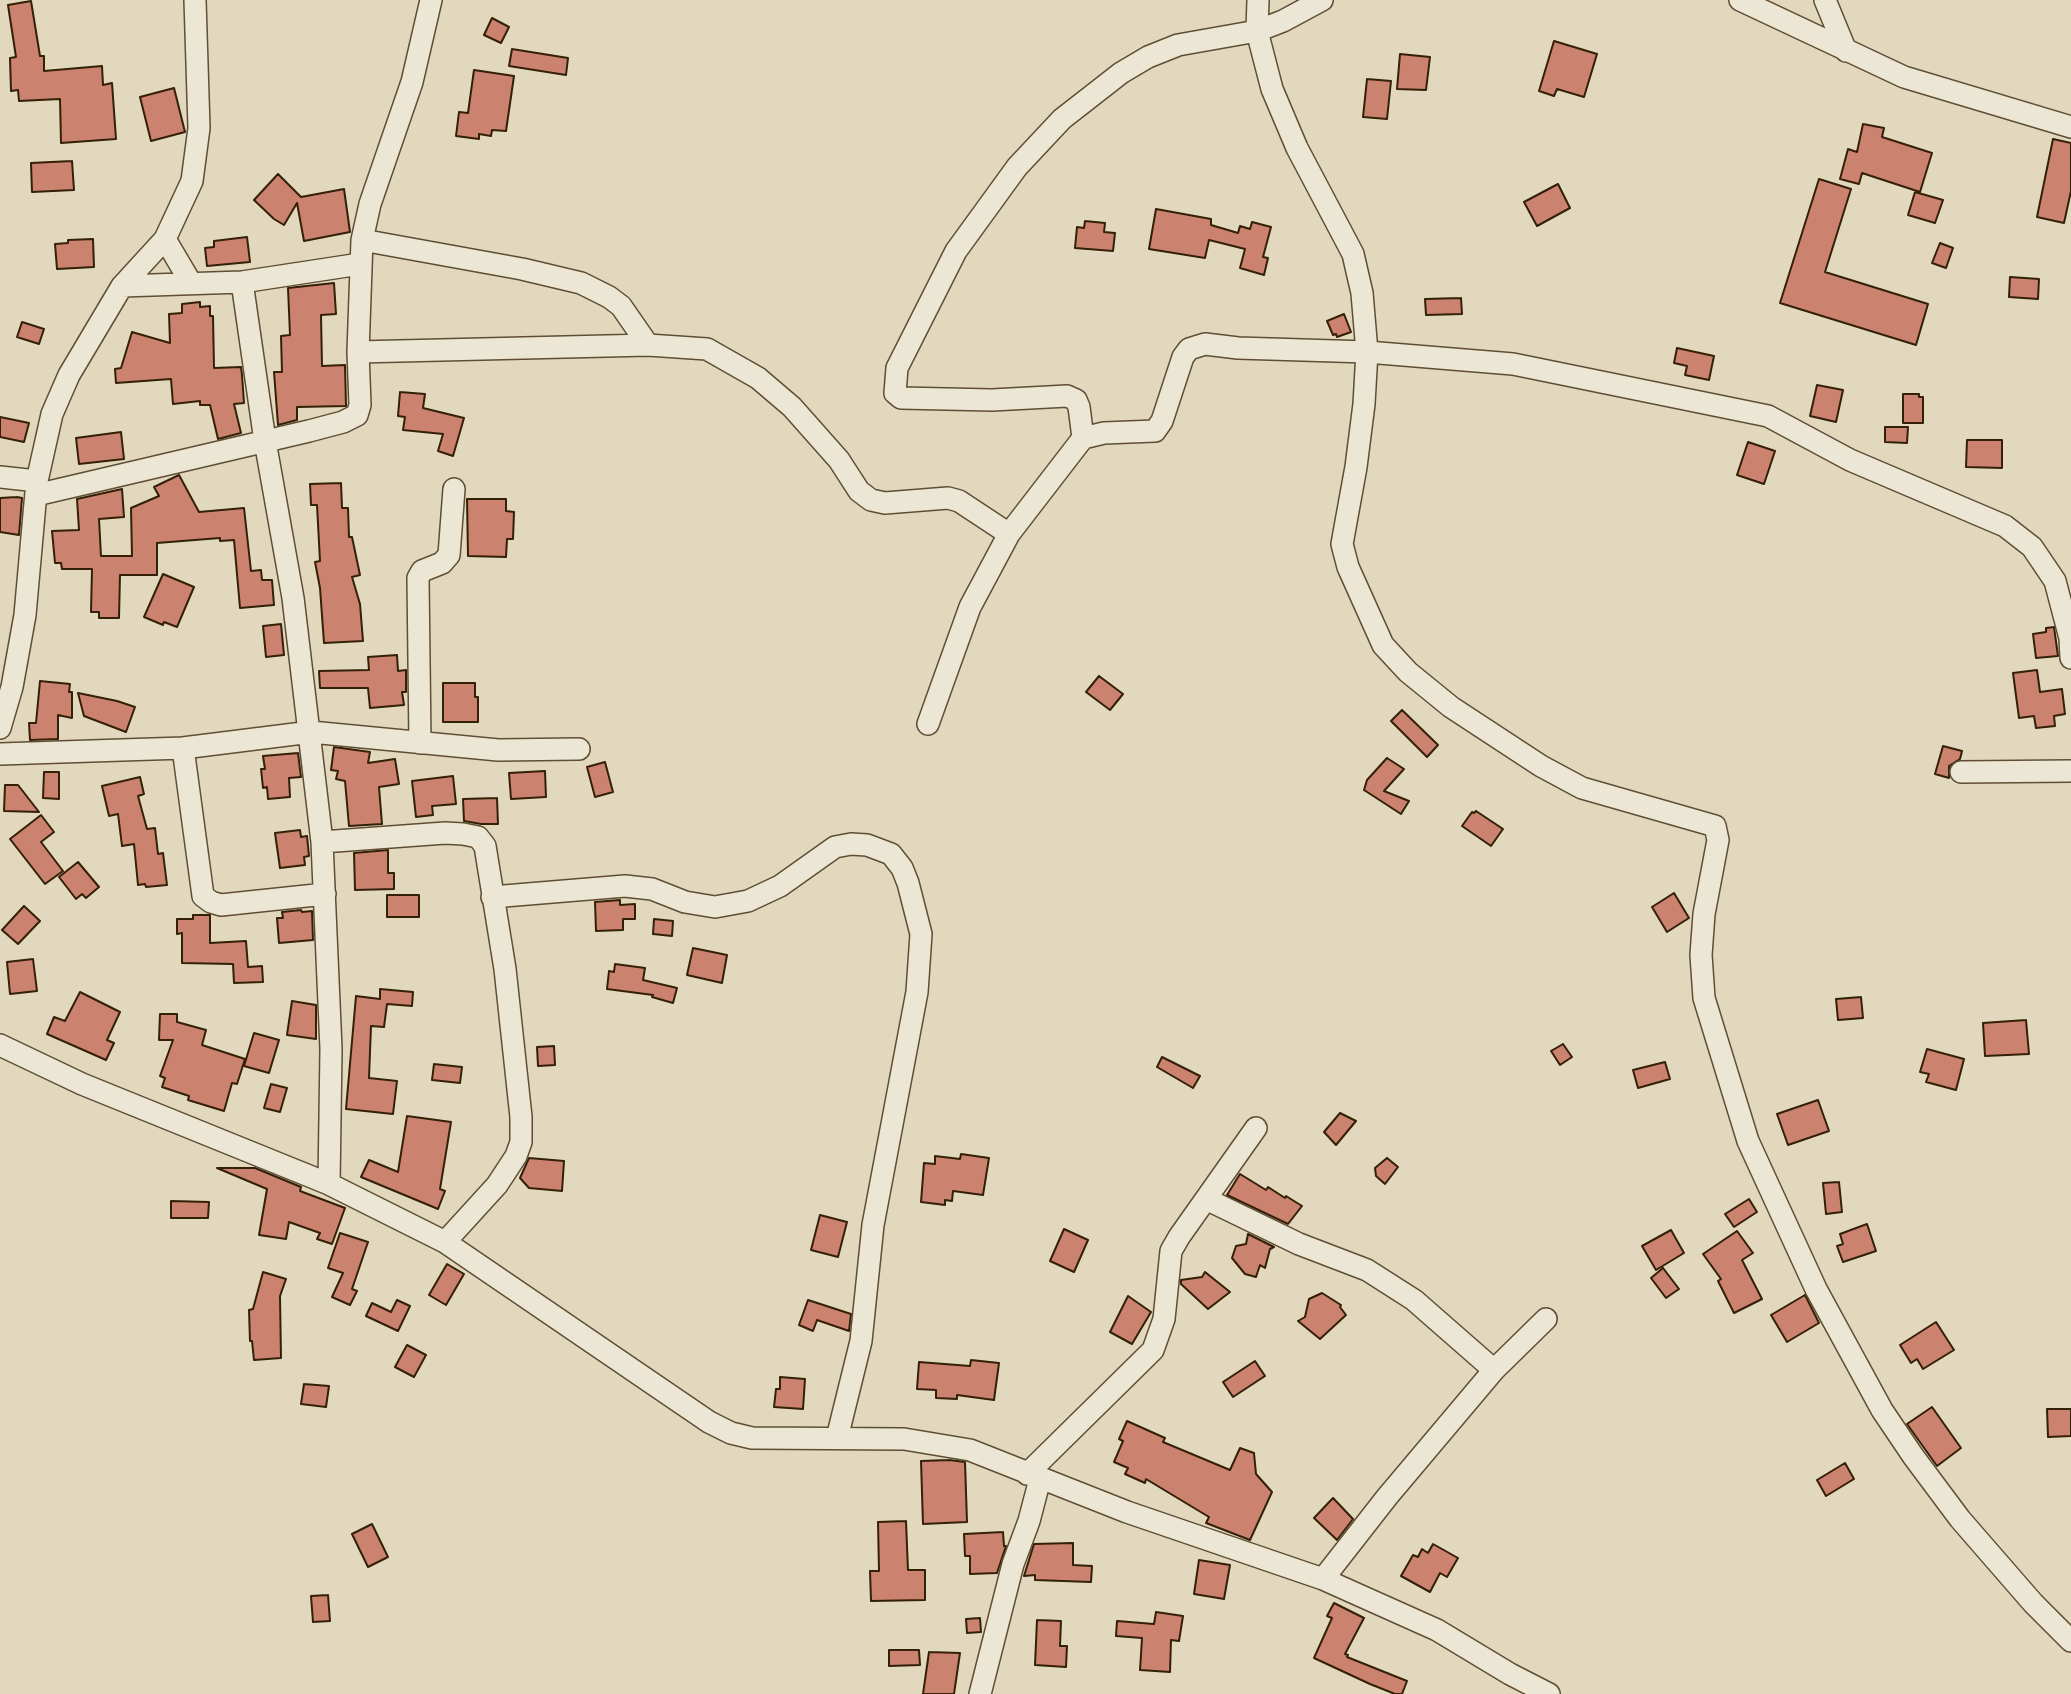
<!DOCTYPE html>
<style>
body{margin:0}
canvas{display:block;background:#e2d8bd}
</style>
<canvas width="2071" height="1694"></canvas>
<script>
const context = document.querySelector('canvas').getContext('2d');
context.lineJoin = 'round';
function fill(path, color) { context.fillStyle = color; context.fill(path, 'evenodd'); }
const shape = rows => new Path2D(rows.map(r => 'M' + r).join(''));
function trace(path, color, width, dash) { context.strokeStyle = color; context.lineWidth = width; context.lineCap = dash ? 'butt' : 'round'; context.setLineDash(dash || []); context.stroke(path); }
const building = shape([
 [31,1,40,56,44,56,44,71,102,66,103,85,112,83,116,139,61,143,60,99,19,101,18,90,11,91,10,58,16,57,8,5,31,1],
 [492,18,509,27,501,43,484,35,492,18],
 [1554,41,1597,54,1584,97,1557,89,1554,96,1539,91,1554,41],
 [512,49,568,58,566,75,509,66,512,49],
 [1400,54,1430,57,1426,90,1397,89,1400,54],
 [474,70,514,76,506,131,492,130,491,136,479,134,479,139,456,136,459,112,468,113,474,70],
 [1367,79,1391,81,1387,119,1363,117,1367,79],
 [174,88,185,132,151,141,140,97,174,88],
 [1863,124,1884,128,1882,137,1932,153,1920,192,1862,173,1859,184,1840,179,1848,149,1857,152,1863,124],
 [2053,139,2071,143,2071,191,2064,223,2037,217,2053,139],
 [72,161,74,190,32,192,31,163,72,161],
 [278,174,301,197,344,189,350,232,304,241,297,203,284,225,274,219,254,200,278,174],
 [1819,179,1851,189,1825,272,1928,304,1916,345,1780,303,1819,179],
 [1558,184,1570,208,1537,226,1524,202,1558,184],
 [1915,192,1943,200,1935,223,1908,215,1915,192],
 [1156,209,1211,219,1211,225,1238,233,1240,226,1250,229,1252,222,1271,227,1263,257,1268,258,1264,275,1240,268,1245,249,1209,240,1205,258,1149,249,1156,209],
 [1085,221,1105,223,1104,232,1115,233,1113,251,1075,248,1077,227,1084,228,1085,221],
 [247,237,250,262,207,266,205,248,214,247,214,241,247,237],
 [93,239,94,267,57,269,55,244,68,243,68,240,93,239],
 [1940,243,1953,248,1946,268,1932,263,1940,243],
 [2010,277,2039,279,2038,299,2009,297,2010,277],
 [334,283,336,314,321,315,322,366,345,365,346,406,297,407,297,420,278,425,274,372,282,372,281,336,290,335,288,288,334,283],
 [1461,298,1462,314,1426,315,1425,299,1461,298],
 [200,302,200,307,210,306,210,316,213,316,214,368,241,367,242,375,244,403,234,404,241,433,218,439,210,405,200,405,200,401,173,404,171,379,116,383,115,369,121,368,132,332,170,343,169,314,182,313,182,304,200,302],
 [1344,314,1351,332,1337,337,1336,334,1333,335,1327,321,1344,314],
 [22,322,44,329,39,344,17,337,22,322],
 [1677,348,1714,356,1709,380,1685,375,1687,366,1674,363,1677,348],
 [1817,385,1843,390,1836,422,1810,416,1817,385],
 [400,392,425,394,423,408,464,418,453,456,438,451,443,434,403,430,405,417,398,416,400,392],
 [1903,394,1919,394,1919,397,1923,397,1923,423,1903,423,1903,394],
 [0,417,29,423,24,442,0,437,0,417],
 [1885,427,1908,427,1907,443,1885,442,1885,427],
 [121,432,124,459,79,464,76,438,121,432],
 [1967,440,2002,440,2002,468,1966,467,1967,440],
 [1748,442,1775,451,1764,484,1737,475,1748,442],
 [179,475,199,512,244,508,251,571,261,570,262,580,272,580,274,605,240,608,234,540,220,541,220,538,157,543,157,575,120,575,119,618,99,618,99,612,91,612,92,569,62,569,61,563,55,563,52,531,79,530,77,499,122,489,124,517,99,519,101,556,132,556,131,508,159,496,154,487,179,475],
 [341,483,342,508,348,508,349,537,352,537,360,575,352,577,360,604,363,641,324,643,320,588,315,562,320,561,317,505,311,505,310,484,341,483],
 [17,497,22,498,19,535,0,532,0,498,17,497],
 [467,499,506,499,506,511,514,512,513,539,507,539,506,557,468,556,467,499],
 [163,574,194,587,177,627,164,622,163,625,144,617,163,574],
 [281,624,284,655,266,657,263,626,281,624],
 [2054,627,2058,656,2036,658,2033,634,2046,632,2046,628,2054,627],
 [397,655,398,671,406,670,406,692,402,692,404,705,370,708,368,688,320,688,319,671,369,670,368,657,397,655],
 [2037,670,2040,692,2062,689,2065,714,2054,716,2055,726,2036,728,2034,716,2019,718,2013,673,2037,670],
 [1099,676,1123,694,1110,710,1086,692,1099,676],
 [40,681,70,684,69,692,72,692,72,718,58,715,58,739,30,740,29,723,36,723,40,681],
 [443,683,475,683,475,697,478,697,478,722,443,722,443,683],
 [78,693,117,701,135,707,126,732,84,716,78,693],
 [1402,710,1438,745,1427,757,1391,721,1402,710],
 [1943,746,1962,751,1960,759,1949,766,1949,778,1935,774,1943,746],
 [334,747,370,752,368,763,395,759,399,784,379,787,382,824,349,826,345,781,336,779,338,771,331,770,334,747],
 [298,753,301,777,289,778,290,797,268,799,267,787,263,788,261,769,265,769,263,756,298,753],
 [1387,758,1404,769,1384,791,1409,801,1401,814,1364,790,1367,780,1387,758],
 [605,762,613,792,595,797,587,767,605,762],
 [545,771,546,797,511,799,509,773,545,771],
 [44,772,59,772,59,799,43,798,44,772],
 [453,776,456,804,432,806,433,815,416,817,412,781,453,776],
 [140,777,144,794,138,796,147,829,155,828,158,854,163,853,167,885,146,887,145,884,138,885,134,844,122,846,118,814,109,816,102,786,140,777],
 [5,785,18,785,39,812,4,811,5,785],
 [497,798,498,824,481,824,464,821,463,799,497,798],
 [1476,811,1503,829,1491,846,1462,826,1472,812,1474,813,1476,811],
 [41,815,54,832,41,842,63,871,45,884,10,839,41,815],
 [300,830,301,837,307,836,309,856,304,857,305,865,280,868,275,833,300,830],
 [388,850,388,873,394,873,394,889,355,890,354,853,388,850],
 [78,862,99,887,86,898,82,894,76,899,59,877,78,862],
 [1674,893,1689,918,1667,932,1652,907,1674,893],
 [387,895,419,895,419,917,387,917,387,895],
 [620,900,620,905,635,904,635,919,623,919,623,930,596,931,595,902,620,900],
 [24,906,40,921,18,944,2,930,24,906],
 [301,910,302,912,312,911,313,940,279,943,277,918,283,918,282,912,301,910],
 [193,915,210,915,210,943,246,941,248,967,262,966,263,982,234,983,233,964,182,963,182,933,177,934,177,919,193,919,193,915],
 [654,919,673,921,672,936,653,934,654,919],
 [693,948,727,955,722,983,687,975,693,948],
 [33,959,37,991,10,994,7,962,33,959],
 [615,964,645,968,643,980,677,988,673,1003,652,997,653,995,607,989,609,971,614,972,615,964],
 [380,989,413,992,412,1006,387,1004,384,1027,371,1026,369,1078,397,1081,393,1114,346,1109,356,996,380,999,380,989],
 [80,992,120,1012,107,1040,114,1043,106,1060,47,1034,54,1017,65,1021,80,992],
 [1861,997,1863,1018,1838,1020,1836,999,1861,997],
 [292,1001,316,1005,316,1039,287,1035,292,1001],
 [160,1014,177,1014,177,1022,206,1030,202,1045,245,1059,237,1084,232,1083,224,1111,188,1100,189,1096,162,1087,165,1078,160,1076,173,1040,159,1040,160,1014],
 [2026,1020,2029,1054,1985,1056,1983,1023,2026,1020],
 [254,1033,279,1040,269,1073,244,1066,254,1033],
 [1563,1044,1572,1057,1560,1065,1551,1051,1563,1044],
 [554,1046,555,1065,538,1066,537,1047,554,1046],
 [1927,1049,1964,1059,1956,1090,1926,1082,1929,1074,1920,1072,1927,1049],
 [1162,1057,1200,1076,1193,1088,1157,1067,1162,1057],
 [1665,1062,1670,1079,1638,1088,1633,1070,1665,1062],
 [434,1064,462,1067,460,1083,432,1080,434,1064],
 [271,1084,287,1088,280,1112,264,1108,271,1084],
 [1818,1100,1829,1131,1788,1145,1777,1114,1818,1100],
 [1340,1113,1356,1121,1336,1145,1324,1132,1340,1113],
 [407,1116,451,1122,440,1189,445,1191,438,1209,361,1177,369,1160,398,1172,407,1116],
 [961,1154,989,1158,983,1195,953,1191,952,1201,945,1200,945,1205,921,1202,924,1163,935,1164,935,1156,960,1159,961,1154],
 [529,1158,564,1161,562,1191,529,1188,520,1178,529,1158],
 [1387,1158,1398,1167,1385,1184,1376,1176,1375,1168,1387,1158],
 [217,1168,255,1168,301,1187,300,1191,345,1208,332,1244,317,1239,320,1233,289,1222,286,1239,259,1235,267,1189,217,1168],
 [1240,1174,1266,1190,1268,1187,1285,1198,1286,1196,1302,1206,1288,1224,1227,1195,1240,1174],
 [1839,1182,1842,1212,1826,1214,1823,1183,1839,1182],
 [1749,1199,1757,1212,1734,1227,1725,1214,1749,1199],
 [171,1201,209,1202,208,1218,171,1218,171,1201],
 [820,1215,847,1222,838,1257,811,1250,820,1215],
 [1867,1224,1876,1251,1843,1262,1837,1246,1843,1244,1840,1234,1867,1224],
 [1064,1229,1088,1240,1074,1272,1050,1261,1064,1229],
 [1671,1230,1684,1253,1656,1270,1642,1246,1671,1230],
 [1737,1231,1753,1253,1742,1260,1762,1299,1734,1313,1718,1281,1721,1279,1703,1254,1737,1231],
 [340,1233,368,1242,352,1289,357,1291,350,1305,332,1297,343,1273,328,1268,340,1233],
 [1248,1234,1274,1247,1270,1249,1265,1268,1260,1265,1256,1277,1245,1274,1232,1258,1236,1246,1246,1244,1248,1234],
 [447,1264,464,1274,446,1305,429,1295,447,1264],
 [1663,1268,1679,1289,1666,1298,1651,1278,1663,1268],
 [263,1272,286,1279,280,1296,281,1358,254,1360,252,1341,250,1341,249,1310,253,1309,263,1272],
 [1205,1272,1230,1292,1208,1309,1181,1284,1181,1280,1202,1277,1205,1272],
 [1322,1293,1341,1305,1340,1307,1346,1315,1320,1339,1298,1321,1305,1317,1309,1299,1322,1293],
 [1805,1295,1819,1323,1787,1342,1771,1315,1805,1295],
 [1128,1296,1151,1312,1132,1344,1110,1332,1128,1296],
 [397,1300,410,1306,398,1331,366,1316,372,1303,391,1312,397,1300],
 [808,1300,851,1314,849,1331,817,1320,813,1331,799,1325,808,1300],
 [1936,1322,1954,1350,1923,1369,1917,1359,1911,1363,1900,1345,1936,1322],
 [407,1345,426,1355,414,1377,395,1367,407,1345],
 [971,1360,999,1363,994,1400,957,1395,957,1399,936,1398,936,1390,917,1389,919,1362,970,1366,971,1360],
 [1255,1361,1265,1376,1233,1397,1223,1382,1255,1361],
 [780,1377,805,1379,803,1409,774,1407,776,1389,780,1389,780,1377],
 [304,1384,329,1386,326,1407,301,1404,304,1384],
 [1932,1407,1961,1448,1937,1466,1907,1424,1932,1407],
 [2047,1409,2071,1409,2071,1436,2048,1437,2047,1409],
 [1127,1421,1165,1438,1163,1442,1230,1470,1240,1448,1254,1453,1256,1474,1272,1492,1250,1540,1206,1523,1209,1517,1146,1479,1145,1483,1125,1474,1128,1468,1114,1462,1123,1441,1119,1439,1127,1421],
 [949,1460,965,1462,967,1522,923,1524,921,1461,949,1460],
 [1845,1463,1854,1479,1826,1496,1817,1480,1845,1463],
 [1333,1498,1353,1519,1337,1540,1314,1518,1333,1498],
 [906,1521,908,1570,925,1570,925,1600,871,1601,870,1571,879,1571,878,1522,906,1521],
 [372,1524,388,1557,368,1567,352,1534,372,1524],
 [1003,1532,1004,1546,1006,1546,997,1573,970,1574,970,1556,965,1556,964,1534,1003,1532],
 [1073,1543,1073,1565,1092,1566,1091,1582,1035,1580,1035,1575,1024,1576,1034,1544,1073,1543],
 [1433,1544,1458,1558,1447,1577,1440,1573,1430,1592,1401,1576,1413,1555,1418,1557,1422,1549,1428,1553,1433,1544],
 [1199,1560,1230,1565,1224,1599,1194,1594,1199,1560],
 [328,1595,330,1621,313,1622,311,1596,328,1595],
 [1334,1603,1364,1618,1345,1654,1348,1655,1347,1657,1407,1681,1402,1694,1395,1694,1370,1684,1314,1658,1332,1618,1327,1616,1334,1603],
 [1156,1612,1183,1616,1179,1641,1171,1640,1170,1672,1140,1670,1142,1638,1116,1636,1117,1621,1154,1624,1156,1612],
 [980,1618,981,1632,967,1633,966,1619,980,1618],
 [1037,1620,1061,1621,1060,1646,1067,1646,1066,1667,1035,1665,1037,1620],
 [889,1650,919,1650,920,1665,889,1666,889,1650],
 [929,1652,960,1653,954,1694,923,1694,929,1652]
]);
fill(building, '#cb826e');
trace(building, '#332007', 2);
const street = shape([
 [1258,0,1257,31,1272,89,1297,148,1353,254,1362,293,1367,352,1364,404,1356,467,1342,544,1348,567,1383,645,1408,672,1451,707,1541,766,1582,788,1715,826,1718,840,1704,914,1701,955,1704,998,1748,1141,1816,1289,1882,1410,1913,1456,1960,1519,2033,1603,2071,1641],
 [1740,0,1904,77,2071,127],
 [1825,0,1846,51],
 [165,239,191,283],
 [362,240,522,269,581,283,609,297,621,306,648,345],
 [242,282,265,441,293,598,322,842,331,1049,329,1184],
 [122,286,242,282,360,264],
 [358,352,648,345,707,349,758,378,792,407,839,460,859,491,871,500,885,503,948,498,959,501,1009,534],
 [1083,438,1079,407,1076,400,1067,396,992,400,901,398,895,393,897,368,956,251,1017,167,1062,119,1121,73,1148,57,1178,45,1257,31,1283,21,1322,0],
 [0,477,37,481],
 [36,495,309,431,343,422,357,415,360,405,358,352,362,240,370,204,412,82,431,0],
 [928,724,970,607,1009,534,1083,438,1104,433,1155,431,1162,421,1183,357,1189,349,1205,344,1238,348,1367,352,1513,364,1768,416,1850,460,2005,526,2032,547,2055,581,2070,638,2071,658],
 [0,728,12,687,25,615,37,481,52,414,69,375,122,286,165,239,192,181,199,128,195,0],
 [420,743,418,578,422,571,442,563,449,555,454,489],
 [183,748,203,896,211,902,221,905,325,894],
 [0,754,183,748,311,732,498,750,579,749],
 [1961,772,2071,771],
 [322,842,445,833,463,834,478,837,485,846,505,969,521,1117,521,1142,516,1156,497,1185,445,1242],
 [492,897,625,886,652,889,685,902,715,907,748,901,780,886,835,847,851,844,867,845,891,854,902,868,908,883,921,934,917,992,873,1225,861,1341,837,1438],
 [0,1045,82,1084,329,1184,445,1242,709,1422,731,1433,752,1438,904,1439,970,1450,1127,1512,1323,1579,1437,1630,1510,1674,1549,1694],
 [1206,1199,1299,1244,1367,1270,1414,1300,1494,1370],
 [1027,1474,1153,1350,1164,1319,1171,1251,1179,1237,1256,1128],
 [1323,1579,1387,1497,1494,1370,1546,1319],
 [980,1694,1013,1564,1029,1521,1040,1479]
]);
trace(street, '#5f4e34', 24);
trace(street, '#ece6d4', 21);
</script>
